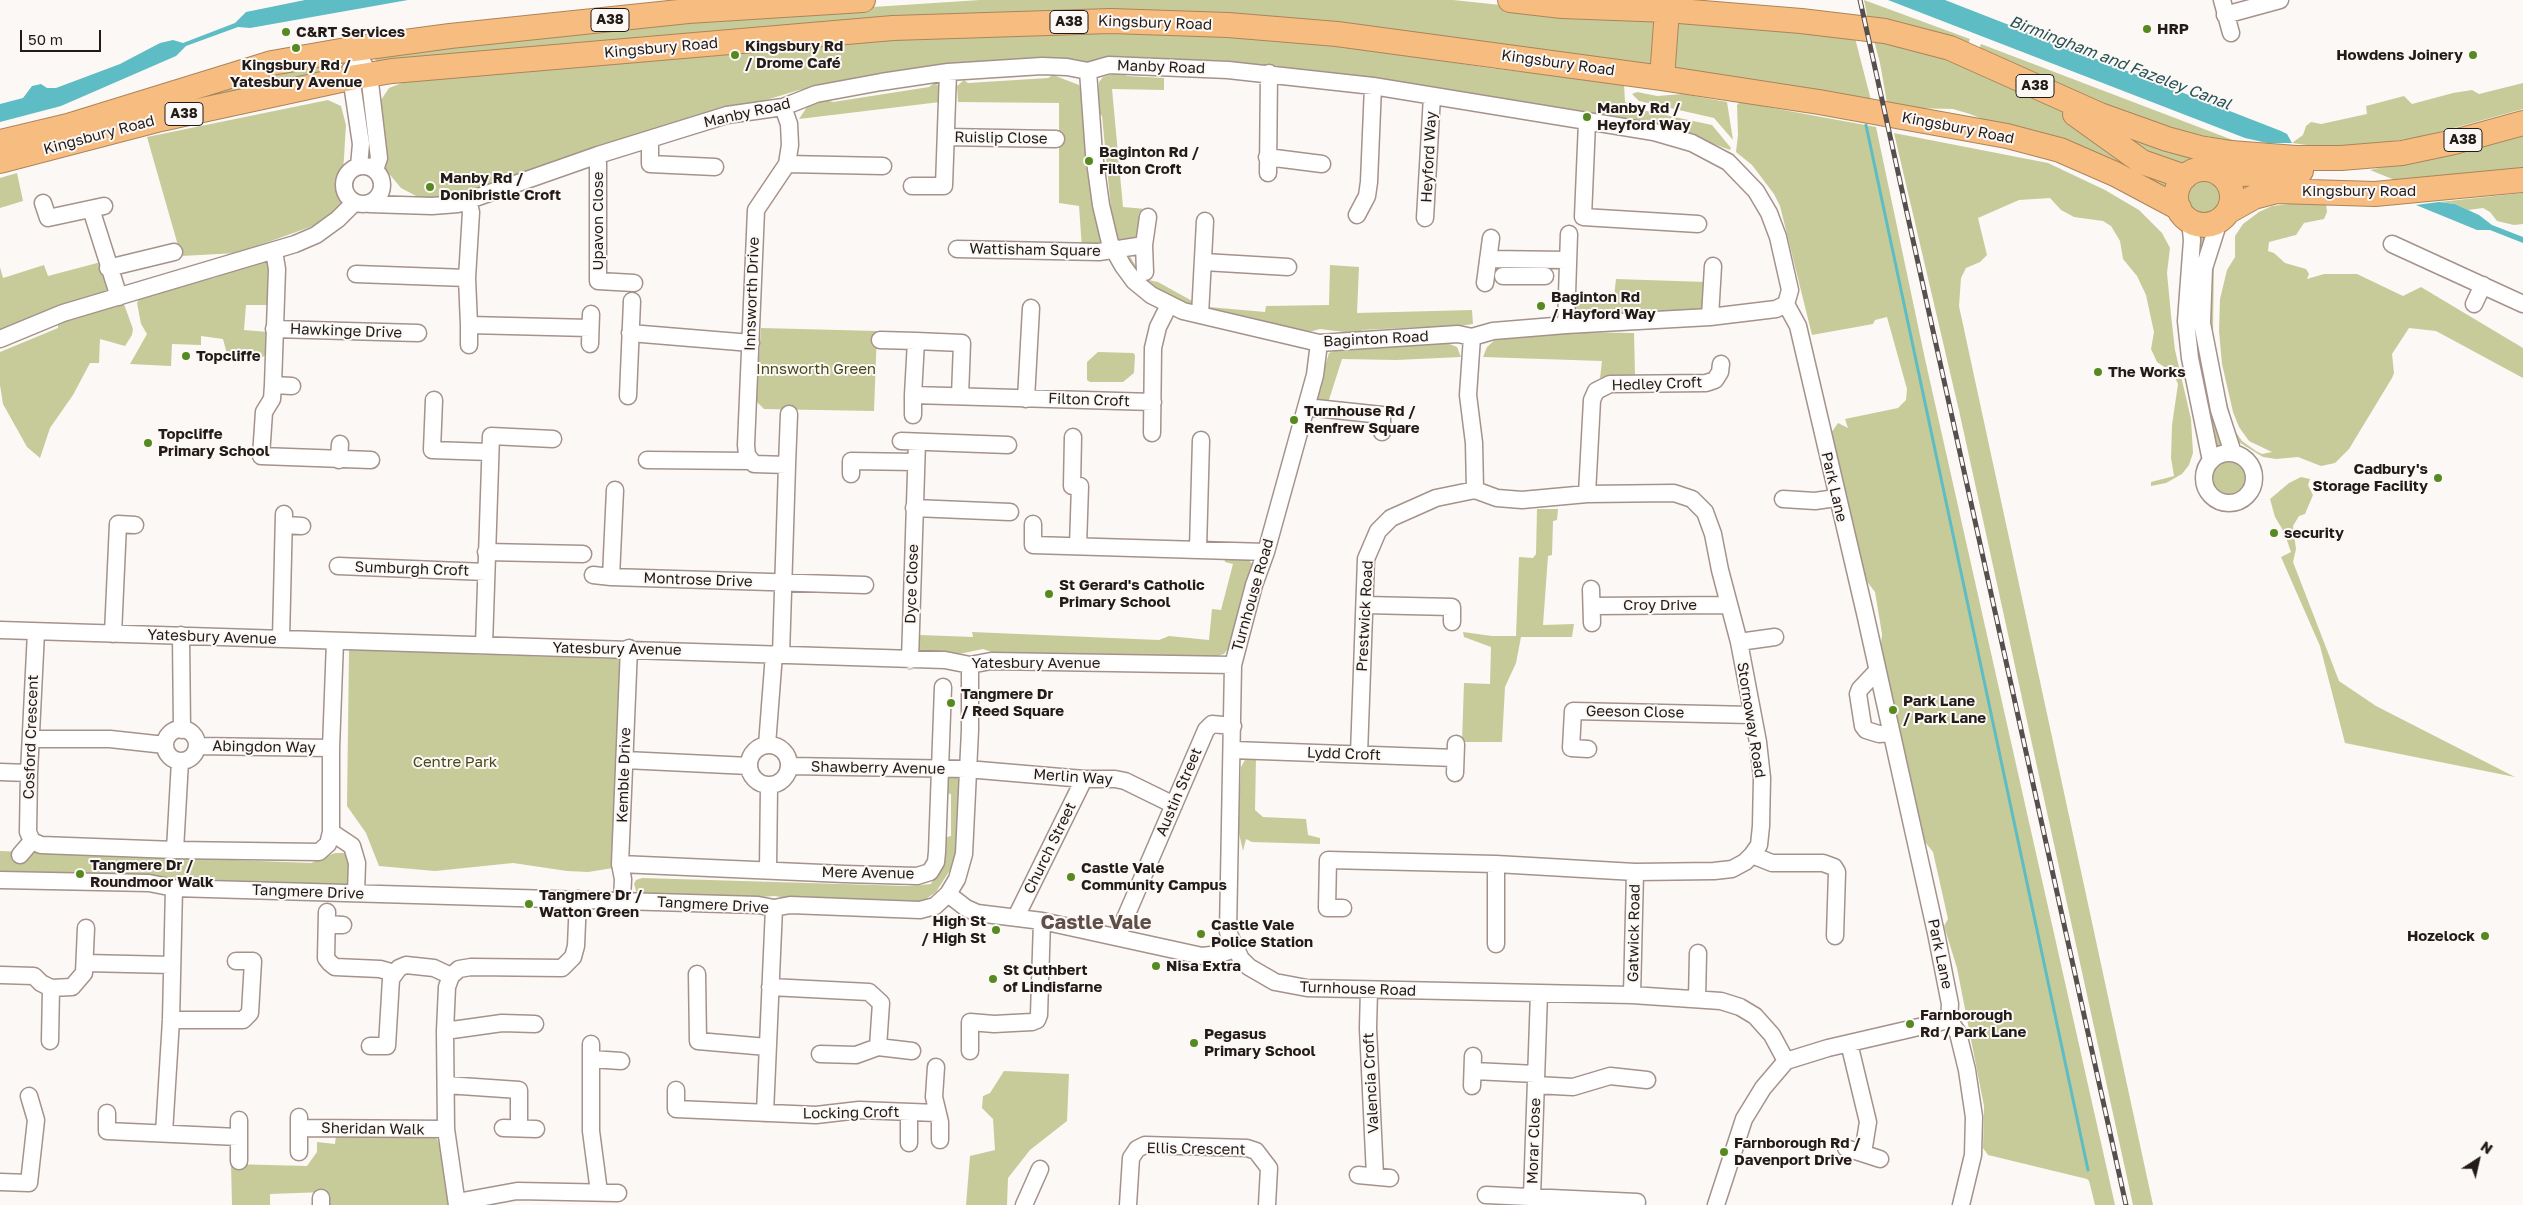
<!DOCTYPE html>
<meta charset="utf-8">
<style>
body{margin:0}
#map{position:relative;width:2523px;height:1205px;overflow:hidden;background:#fcf8f6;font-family:"Golos Text",sans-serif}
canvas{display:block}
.north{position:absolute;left:2453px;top:1135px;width:50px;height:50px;-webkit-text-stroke:4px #fcf8f6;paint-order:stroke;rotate:35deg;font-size:14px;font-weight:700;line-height:20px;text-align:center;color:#221b18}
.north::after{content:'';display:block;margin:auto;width:18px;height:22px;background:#221b18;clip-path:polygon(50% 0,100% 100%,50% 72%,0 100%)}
.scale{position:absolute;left:20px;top:30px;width:81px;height:22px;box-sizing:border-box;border:2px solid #221b18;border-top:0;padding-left:6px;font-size:15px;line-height:18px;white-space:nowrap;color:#221b18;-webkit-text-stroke:4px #fcf8f6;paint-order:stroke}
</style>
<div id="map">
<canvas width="2523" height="1205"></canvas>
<div class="north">N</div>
<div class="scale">50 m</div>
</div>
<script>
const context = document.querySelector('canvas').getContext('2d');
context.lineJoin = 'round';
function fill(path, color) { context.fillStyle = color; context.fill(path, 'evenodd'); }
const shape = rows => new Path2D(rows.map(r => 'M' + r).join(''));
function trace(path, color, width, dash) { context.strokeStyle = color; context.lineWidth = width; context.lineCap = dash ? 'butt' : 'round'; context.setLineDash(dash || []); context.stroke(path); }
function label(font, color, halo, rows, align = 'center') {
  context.font = font + ' "Golos Text",sans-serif'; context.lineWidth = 4; context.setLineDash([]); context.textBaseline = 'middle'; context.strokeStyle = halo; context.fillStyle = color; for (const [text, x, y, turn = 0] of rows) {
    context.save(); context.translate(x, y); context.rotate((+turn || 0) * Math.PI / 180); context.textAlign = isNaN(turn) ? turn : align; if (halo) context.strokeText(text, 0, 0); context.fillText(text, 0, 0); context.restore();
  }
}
fill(shape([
 [980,0,1453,0,1558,11,1574,18,1653,22,1656,32,1650,65,1237,18,377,62,374,58,377,54,644,27,827,10],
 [1864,0,1970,39,1968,45,1979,49,1981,44,2238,142,2169,129,1869,25],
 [1687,20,1855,38,1872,104,1673,70,1676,29,1680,23],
 [1030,30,1181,32,1352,47,1489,68,1624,84,1625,102,1642,110,1712,125,1731,148,1730,150,1690,135,1260,68,1077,61,947,67,799,90,447,197,420,198,401,188,386,170,381,100,389,88,404,82,749,53,844,40],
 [1873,37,1924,49,2049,103,2170,179,2166,193,1970,114,1953,109,1912,108,1887,103,1880,63],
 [335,62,340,66,339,71,0,151,244,78],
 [1120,72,1127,76,1164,78,1164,90,1112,89,1123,207,1146,209,1141,243,1116,243,1109,212,1111,209,1102,116,1097,110,1099,82,1103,77],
 [1053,75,1079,85,1084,97,1102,244,1082,248,1079,206,1059,203,1059,103,958,102,957,86,964,80,968,83,1048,78],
 [934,83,944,88,940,102,799,119,807,107,826,100,833,102,929,87],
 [2523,83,2523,109,2421,137,2351,147,2321,147,2292,143,2303,135,2306,126,2311,122,2321,124,2367,114,2366,106,2404,96,2412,104,2453,93,2472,90,2479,94],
 [1637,92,1657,96,1683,94,1727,102,1733,140,1714,118,1639,101,1632,94],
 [328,100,341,106,346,125,341,205,321,223,238,253,181,256,147,137],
 [1740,102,1876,127,1925,359,2115,1205,2095,1205,2089,1181,2087,1179,1988,1155,1983,1148,1984,1106,1957,968,1944,926,1948,919,1933,852,1925,842,1908,771,1881,645,1882,634,1875,592,1865,579,1829,436,1838,423,1848,428,1845,419,1898,408,1906,400,1907,389,1887,317,1875,320,1873,324,1812,335,1780,206,1774,194,1752,165,1736,152,1738,135,1737,105],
 [2111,128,2207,161,2188,161,2178,164,2161,161],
 [2523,131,2523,173,2407,185,2370,170,2463,150],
 [1894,133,2048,163,2105,190,2139,210,2162,233,2170,248,2167,273,2171,315,2175,350,2191,419,2193,453,2189,465,2182,474,2166,483,2151,486,2151,482,2174,476,2171,458,2172,425,2178,384,2173,373,2157,362,2151,349,2154,332,2146,295,2137,276,2123,259,2120,241,2111,226,2103,221,2074,217,2061,210,2050,198,2019,200,1978,218,1987,255,1980,262,1966,268,1961,278,1959,306,2153,1205,2133,1205,1960,415],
 [17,173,23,201,0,208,0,178],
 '2188 197a16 16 0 1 1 32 0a16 16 0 1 1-32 0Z',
 [2523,193,2523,224,2514,225,2497,221,2490,212,2483,208,2468,210,2455,204,2439,202],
 [2306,202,2326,203,2327,212,2324,219,2304,223,2296,235,2269,242,2268,251,2274,253,2285,263,2306,269,2309,274,2307,279,2324,274,2357,274,2403,296,2421,287,2523,348,2523,378,2436,331,2409,328,2392,354,2394,373,2392,378,2349,449,2335,463,2321,466,2298,457,2276,459,2263,457,2237,441,2214,366,2209,286,2214,257,2213,333,2219,371,2231,418,2235,431,2242,441,2256,451,2262,454,2272,452,2249,441,2239,427,2233,412,2222,364,2219,331,2220,299,2227,270,2235,257,2235,236,2243,224,2259,212,2272,206],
 [2198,235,2205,236,2197,275,2223,446,2216,448,2215,436,2194,331],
 [1129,255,1144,279,1158,282,1194,302,1193,304,1191,305,1166,296,1141,279,1125,256],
 [260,261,268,262,267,305,246,305,244,330,268,332,267,353,263,357,227,354,223,339,201,336,201,345,172,344,171,366,130,364,147,334,141,324,137,303,141,295,214,278],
 [101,262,109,285,107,290,99,295,0,332,0,267,3,278,44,265,48,276],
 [1330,265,1359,267,1357,313,1472,310,1473,324,1428,331,1424,327,1362,330,1360,334,1320,329,1309,332,1278,328,1276,324,1208,311,1209,307,1265,312,1266,306,1329,305],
 [1616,279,1706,282,1706,310,1576,319,1572,316,1574,296,1614,297],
 [118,302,124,304,133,329,132,335,125,346,100,339,99,363,90,363,73,395,50,428,40,458,27,447,3,404,0,385,0,352,58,328,58,324],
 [761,328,877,331,874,411,764,409,756,401],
 [1570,332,1634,333,1635,375,1600,378,1602,361,1483,357,1487,347,1497,338],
 [1447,343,1457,347,1461,357,1396,360,1342,359,1327,406,1318,400,1316,395,1329,353,1341,348],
 [1098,352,1133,353,1135,355,1134,373,1123,382,1090,382,1087,380,1087,362],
 '2213 478a16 16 0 1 1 32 0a16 16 0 1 1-32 0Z',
 [2301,477,2310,479,2308,485,2313,495,2305,514,2299,516,2293,526,2296,549,2293,562,2339,681,2376,706,2515,777,2345,743,2320,646,2281,557,2291,552,2284,532,2275,517,2270,499,2289,483],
 [1537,509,1558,509,1557,520,1553,521,1552,555,1548,556,1543,625,1574,624,1572,637,1521,637,1516,663,1505,687,1502,742,1462,742,1464,683,1490,684,1491,647,1464,637,1463,632,1492,636,1516,636,1519,557,1533,558,1536,554],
 [1224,556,1248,558,1254,567,1234,641,1224,654,1213,657,1004,656,983,649,959,654,925,655,919,649,920,635,973,637,972,632,1159,640,1169,636,1209,640,1212,609,1221,610,1233,564,1225,562],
 [349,650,620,659,613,868,588,872,567,871,513,863,435,871,379,866,366,833,347,806],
 [1246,758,1256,758,1255,810,1263,817,1306,819,1308,835,1320,838,1320,844,1252,842,1246,839,1243,851,1238,829,1241,767],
 [951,775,958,778,960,849,952,867,936,892,923,901,902,904,807,902,775,896,734,899,637,894,634,884,636,880,642,878,908,886,931,884,941,864,943,838,951,836,951,794,945,793,946,779],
 [0,851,311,863,335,853,346,853,352,858,351,883,346,887,202,879,0,875],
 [1004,1071,1069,1074,1067,1121,1030,1150,1008,1178,1007,1205,966,1205,970,1156,995,1150,993,1119,982,1108,983,1096,990,1093],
 [429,1134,437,1139,441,1149,450,1205,328,1205,325,1192,270,1194,270,1205,232,1205,231,1164,307,1166,317,1152,317,1142,335,1144,336,1135]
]), '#c7cb99');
fill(shape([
 [305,0,408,0,250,28,238,27,186,46,176,56,61,106,0,122,0,104,23,98,32,86,41,84,47,88,56,88,120,64,160,43,173,40,183,43,235,23,246,12],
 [1888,0,1945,0,2281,131,2287,134,2292,143,2267,143,2245,138],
 [2439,202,2455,204,2479,215,2492,225,2523,237,2523,243,2490,230,2477,230,2416,205]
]), '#5ebcc4');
trace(shape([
 [1866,125,2088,1170]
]), '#5ebcc4', 3);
const minor = shape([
 [2222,0,2231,33],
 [2225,15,2280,0],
 [346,50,362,61,369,74,379,158,375,170],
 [350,70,361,144,359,166],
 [1088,71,1094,154,1101,205,1110,243,1123,266,1134,281,1151,295,1183,311,1319,343,1458,334,1472,337,1493,331,1566,325,1710,317,1776,309,1786,304],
 [1587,122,1583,217,1698,224],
 [946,137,1056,139],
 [650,139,650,164,715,167],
 [598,155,598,281,634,283],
 [1267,157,1322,164],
 [787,164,883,166],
 '344 185a19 19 0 1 1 38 0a19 19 0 1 1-38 0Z',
 [1268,173,1269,73],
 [912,186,944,186,948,72],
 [468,201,471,212,467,278,469,325,590,328],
 [43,203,48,218,104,206],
 [369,204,432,206,458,204,598,155,727,115,783,107,816,94,881,82,948,72,1042,66,1067,67,1088,71,1109,65,1228,70,1373,86,1654,132,1692,143,1728,162,1756,191,1769,213,1778,237,1790,290,1786,304],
 [91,209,119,297],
 [1357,215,1367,196,1369,182,1373,86],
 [1425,218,1432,96],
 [2190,221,2192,240,2186,321,2190,358,2211,461],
 [2219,221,2204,268,2202,323,2219,410,2233,453],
 [2392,244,2523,304],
 [957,249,1099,252,1144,245],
 [274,251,277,269,273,385,272,399,264,412,261,456,371,460],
 [1488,259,1568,260],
 [1204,262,1288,267],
 [108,268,174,252],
 [1145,272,1144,245,1148,217],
 [356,274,467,278],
 [1503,276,1545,276],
 [1485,283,1491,238],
 [1786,304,1798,326,1865,613,1936,933,1950,1004,1949,1020,1958,1033,1967,1070,1974,1117,1973,1155,1961,1205],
 [2474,304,2483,285],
 [1200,315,1205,221],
 [1710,317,1713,266],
 [469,325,469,345],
 [1566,325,1569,234],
 [274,329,418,333],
 [630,333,751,343],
 [1472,337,1468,395,1474,443,1475,490],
 [0,339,63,313,295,244,316,235,338,219,354,203],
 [880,340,916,341],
 [1319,343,1315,375,1266,552,1254,585,1233,665,1228,932,1241,959,1249,967,1275,982,1307,988,1632,995,1721,1001,1740,1007,1755,1016,1772,1035,1786,1061],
 [590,344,591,314],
 [273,385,292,386],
 [628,396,632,301],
 [960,396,962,343,916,341,913,395,1153,402],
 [1026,399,1031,308],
 [434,400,432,450,490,452],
 [1306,407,1382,415,1382,432],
 [913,415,913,395],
 [1152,433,1153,348,1158,327,1169,305],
 [1073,437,1072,486,1080,486,1078,546],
 [901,441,1008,445],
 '2204 478a25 25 0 1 1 50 0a25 25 0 1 1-50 0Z',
 [339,460,340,444],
 [647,460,750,461],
 [787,465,789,414],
 [851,474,851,461,916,462],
 [1587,494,1592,400,1596,391,1610,384,1706,383,1715,380,1720,372,1721,364],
 [1783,499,1815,501,1836,498],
 [914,508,1010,512],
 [1033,524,1033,545,1266,552],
 [284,525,302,526],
 [1198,549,1201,440],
 [486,552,583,554],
 [338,566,486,572],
 [593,575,611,577,865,585],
 [611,577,615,490],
 [1591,589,1592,623],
 [1365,605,1452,607,1452,622],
 [1592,606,1728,605],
 [0,630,945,660,970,665,991,661,1233,665],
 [36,632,29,773,28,832,32,841,41,845,175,850,319,852,328,844,331,832,331,748,335,641],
 [113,634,118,524,135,525],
 [181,635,182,730],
 [281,639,284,514],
 [1739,642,1775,637],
 [484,645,491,436,553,439],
 [781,655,787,465,754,464,747,455,746,445,756,210,787,164,790,145,789,124,783,107],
 [910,660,917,442],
 [1876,672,1860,689,1858,694,1863,726,1866,730,1879,734,1890,733],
 '165 745a16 16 0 1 1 32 0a16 16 0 1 1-32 0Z',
 [32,739,110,739,165,745],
 '749 765a20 20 0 1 1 40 0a20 20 0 1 1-40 0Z',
 [767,745,774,654],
 [197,746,331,748],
 [1588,749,1571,748,1573,711,1752,715],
 [1233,750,1455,758],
 [625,760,749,766],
 [789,766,967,769,1084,779,1115,779,1125,781,1174,805],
 [0,772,29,773],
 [1455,773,1456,744],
 [331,832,352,846,357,863,356,893],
 [175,850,180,761],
 [20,855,32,841],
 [1752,855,1772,863,1823,863,1834,867,1837,872,1835,936],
 [620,864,844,874,917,876,930,872,936,862,937,852,943,687],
 [768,870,769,786],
 [0,880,149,883,174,888,758,905,774,908,790,905,920,910,935,906,948,894,957,879,964,854,970,730,970,665],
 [948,894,966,908,977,913,1042,921,1202,956,1220,954,1235,949],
 [622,901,623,879,620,864,629,648],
 [1343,908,1327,908,1328,860,1496,864,1635,872,1714,871,1732,869,1745,862,1752,855,1759,845,1761,826,1762,778,1758,742,1739,642,1720,570,1713,534,1705,512,1692,499,1674,493,1587,494,1522,500,1497,498,1475,490,1436,498,1391,518,1378,531,1366,559,1359,754],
 [327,912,326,958,330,963,335,967,380,969,394,973],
 [1016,917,1084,779],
 [327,924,343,925],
 [1117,937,1206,730,1212,724,1233,726],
 [1496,944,1496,864],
 [85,963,172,965],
 [697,974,698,1041,767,1047],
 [1,975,34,976,41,983,51,988,50,1041],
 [770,987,869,992,881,1003,878,1047],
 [51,988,72,987,84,973,86,928],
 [1369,990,1368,1028,1375,1176],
 [1632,995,1635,872],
 [1697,999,1698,953],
 [171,1020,243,1020,250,1013,253,961,236,961],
 [445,1031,502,1023,535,1024],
 [1849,1043,1868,1122,1863,1153],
 [591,1044,591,1131,599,1192],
 [370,1046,387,1046,391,979,399,968,406,965,434,968,451,976],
 [970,1051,970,1022,994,1024,1032,1022,1037,1020,1039,1015,1042,921],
 [820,1054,856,1055,878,1047,912,1051],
 [591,1059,621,1061],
 [936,1067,934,1097,940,1122,940,1140],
 [1474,1071,1536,1074],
 [446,1085,519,1090,519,1128],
 [1536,1085,1573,1087,1610,1076,1647,1080],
 [1472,1086,1473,1056],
 [676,1090,676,1109,816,1115,859,1110,937,1113],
 [909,1112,909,1143],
 [107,1113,107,1131,238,1137],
 [765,1113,774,908],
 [239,1120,239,1161],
 [299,1128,446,1129],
 [503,1128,536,1129],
 [164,1133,171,1020,174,888],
 [1846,1148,1880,1159],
 [299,1152,299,1117],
 [1358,1175,1390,1178],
 [0,1182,29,1183,36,1120,29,1096],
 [1486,1195,1637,1202],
 [1532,1196,1539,993],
 [457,1202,517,1191,618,1193],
 [321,1205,321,1198],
 [457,1205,446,1129,445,1031,447,987,451,976,459,969,471,967,562,968,573,957,576,946,578,899],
 [1024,1205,1040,1169],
 [1128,1205,1131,1158,1137,1149,1145,1145,1247,1148,1256,1151,1269,1168,1267,1205],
 [1716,1205,1744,1119,1763,1088,1786,1061,1828,1048,1949,1020]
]);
const highway = shape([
 [1510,0,1562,6,1667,10,1801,21,1885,31,1950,48,2100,115,2167,139,2200,148,2231,153,2296,158,2341,158,2402,153,2454,142,2523,123],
 [1662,78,1667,10],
 [2075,114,2142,162,2185,177],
 [0,142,68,126,272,63,346,50,450,36,688,11,863,0],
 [0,161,161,119,350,78,392,71,893,28,1111,21,1228,25,1337,34,1662,78,1819,102,2007,136,2060,150,2115,174,2179,208],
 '2176 197a28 28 0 1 1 56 0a28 28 0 1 1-56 0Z',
 [2221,175,2301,171],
 [2229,211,2254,197,2277,191,2375,194,2523,180]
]);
trace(minor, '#a5928b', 19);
trace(highway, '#ac845b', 26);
trace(minor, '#fff', 16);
trace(highway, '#f7bc7f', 24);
const rail = shape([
 [1860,0,2126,1205]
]);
trace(rail, '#564f4d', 5);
trace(rail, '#fcf8f6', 3, [9]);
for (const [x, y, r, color] of [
 [2147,29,5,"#568a21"],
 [286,32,5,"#568a21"],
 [296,48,5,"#568a21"],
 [735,55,5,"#568a21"],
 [2473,55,5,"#568a21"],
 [1587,117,5,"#568a21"],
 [1089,161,5,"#568a21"],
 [430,187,5,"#568a21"],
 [1541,306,5,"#568a21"],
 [186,356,5,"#568a21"],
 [2098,372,5,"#568a21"],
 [1294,420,5,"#568a21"],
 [148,443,5,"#568a21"],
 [2438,478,5,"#568a21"],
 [2274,533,5,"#568a21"],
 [1049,594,5,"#568a21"],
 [951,703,5,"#568a21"],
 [1893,710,5,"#568a21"],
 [80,874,5,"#568a21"],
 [1071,877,5,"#568a21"],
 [529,904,5,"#568a21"],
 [996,930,5,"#568a21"],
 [1201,934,5,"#568a21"],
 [2485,936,5,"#568a21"],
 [1156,966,5,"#568a21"],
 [993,979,5,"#568a21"],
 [1910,1024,5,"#568a21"],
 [1194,1043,5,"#568a21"],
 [1724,1152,5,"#568a21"]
]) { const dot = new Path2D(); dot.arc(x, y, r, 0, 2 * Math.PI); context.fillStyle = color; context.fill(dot); trace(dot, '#fcf8f6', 2); }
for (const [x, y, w] of [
 [610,20,38],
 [1069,22,38],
 [2035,86,38],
 [184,114,38],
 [2463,140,38]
]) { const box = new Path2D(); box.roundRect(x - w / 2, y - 11.5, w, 23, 4); context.fillStyle = '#fcf8f6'; context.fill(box); trace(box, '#221b18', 1); }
label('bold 14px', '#221b18', null, [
 ["A38",610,20],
 ["A38",1069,22],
 ["A38",2035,86],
 ["A38",184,114],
 ["A38",2463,140]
]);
label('15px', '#221b18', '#fcf8f6', [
 ["Kingsbury Road",1155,23,2],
 ["Kingsbury Road",661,48,-5],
 ["Kingsbury Road",1558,63,8],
 ["Manby Road",1161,67,2],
 ["Manby Road",747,113,-13],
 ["Kingsbury Road",1958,128,11],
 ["Kingsbury Road",99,135,-15],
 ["Ruislip Close",1001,138,1],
 ["Heyford Way",1429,157,-87],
 ["Kingsbury Road",2359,191],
 ["Upavon Close",598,221,-90],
 ["Wattisham Square",1035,250,1],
 ["Innsworth Drive",752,294,-88],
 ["Hawkinge Drive",346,331,2],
 ["Baginton Road",1376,339,-3],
 ["Hedley Croft",1657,384,-2],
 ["Filton Croft",1089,400,2],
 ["Park Lane",1834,487,77],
 ["Sumburgh Croft",412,569,2],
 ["Montrose Drive",698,580,2],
 ["Dyce Close",912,584,-88],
 ["Turnhouse Road",1253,595,-74],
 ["Croy Drive",1660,605],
 ["Prestwick Road",1365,616,-87],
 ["Yatesbury Avenue",212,637,2],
 ["Yatesbury Avenue",617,649,1],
 ["Yatesbury Avenue",1036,663],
 ["Geeson Close",1635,712,1],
 ["Stornoway Road",1751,720,81],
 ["Cosford Crescent",31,737,-88],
 ["Abingdon Way",264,747,1],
 ["Lydd Croft",1344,754,2],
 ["Shawberry Avenue",878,768,1],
 ["Kemble Drive",624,775,-88],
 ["Merlin Way",1073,777,4],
 ["Austin Street",1179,792,-67],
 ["Church Street",1050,848,-64],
 ["Mere Avenue",868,873,1],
 ["Tangmere Drive",308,892,2],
 ["Tangmere Drive",713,905,3],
 ["Gatwick Road",1634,933,-89],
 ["Park Lane",1940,954,78],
 ["Turnhouse Road",1358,989,2],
 ["Valencia Croft",1371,1083,-93],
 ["Locking Croft",851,1113,-1],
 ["Sheridan Walk",373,1129,1],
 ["Morar Close",1534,1141,-88],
 ["Ellis Crescent",1196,1149,1]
]);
label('bold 15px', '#221b18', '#fcf8f6', [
 ["HRP",2157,29],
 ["C&RT Services",296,32],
 ["Kingsbury Rd",745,46],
 ["/ Drome Café",745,63],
 ["Howdens Joinery",2463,55,"right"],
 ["Kingsbury Rd /",296,65,"center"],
 ["Yatesbury Avenue",296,82,"center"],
 ["Manby Rd /",1597,108],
 ["Heyford Way",1597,125],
 ["Baginton Rd /",1099,152],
 ["Filton Croft",1099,169],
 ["Manby Rd /",440,178],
 ["Donibristle Croft",440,195],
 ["Baginton Rd",1551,297],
 ["/ Hayford Way",1551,314],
 ["Topcliffe",196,356],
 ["The Works",2108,372],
 ["Turnhouse Rd /",1304,411],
 ["Renfrew Square",1304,428],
 ["Topcliffe",158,434],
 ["Primary School",158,451],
 ["Cadbury's",2428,469,"right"],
 ["Storage Facility",2428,486,"right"],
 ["security",2284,533],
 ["St Gerard's Catholic",1059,585],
 ["Primary School",1059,602],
 ["Tangmere Dr",961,694],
 ["/ Reed Square",961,711],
 ["Park Lane",1903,701],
 ["/ Park Lane",1903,718],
 ["Tangmere Dr /",90,865],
 ["Roundmoor Walk",90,882],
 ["Castle Vale",1081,868],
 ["Community Campus",1081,885],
 ["Tangmere Dr /",539,895],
 ["Watton Green",539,912],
 ["High St",986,921,"right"],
 ["/ High St",986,938,"right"],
 ["Castle Vale",1211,925],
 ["Police Station",1211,942],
 ["Hozelock",2475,936,"right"],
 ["Nisa Extra",1166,966],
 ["St Cuthbert",1003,970],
 ["of Lindisfarne",1003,987],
 ["Farnborough",1920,1015],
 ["Rd / Park Lane",1920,1032],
 ["Pegasus",1204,1034],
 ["Primary School",1204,1051],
 ["Farnborough Rd /",1734,1143],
 ["Davenport Drive",1734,1160]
], 'left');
label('15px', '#474916', '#fcf8f6', [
 ["Innsworth Green",816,369],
 ["Centre Park",455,762]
]);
label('italic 16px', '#265154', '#fcf8f6', [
 ["Birmingham and Fazeley Canal",2120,63,21]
]);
label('bold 20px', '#604f48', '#fcf8f6', [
 ["Castle Vale",1096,923]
]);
</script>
